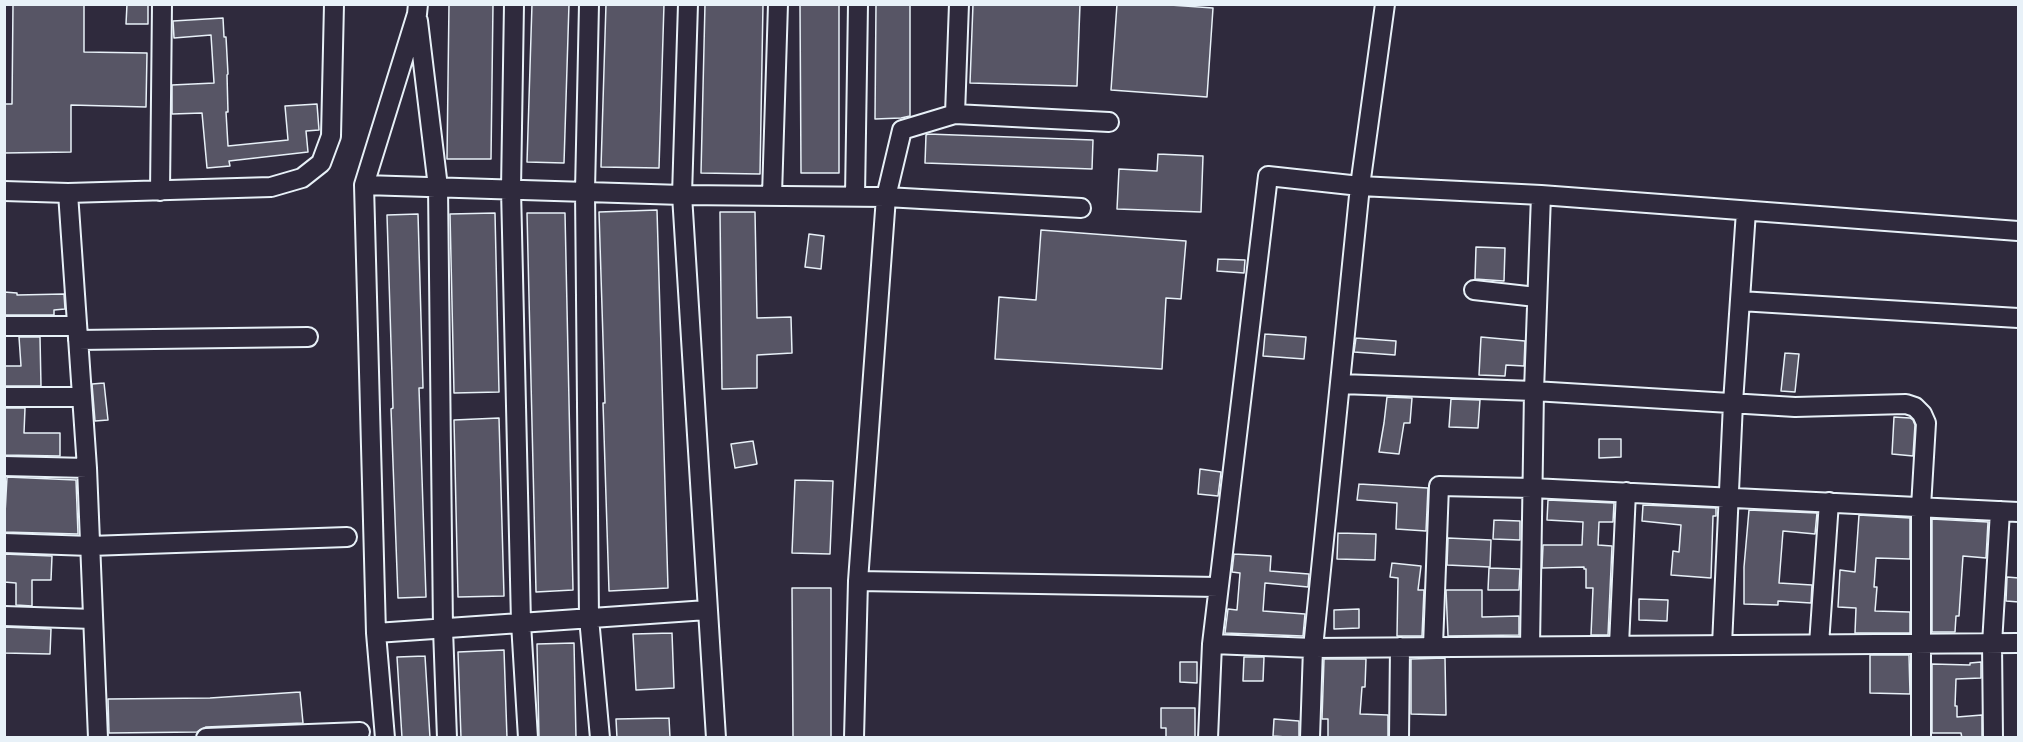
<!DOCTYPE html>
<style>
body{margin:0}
#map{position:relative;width:2023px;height:742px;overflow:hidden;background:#2f2a3d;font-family:Caveat,sans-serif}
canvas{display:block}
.frame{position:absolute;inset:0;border:6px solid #e8f1f8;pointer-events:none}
</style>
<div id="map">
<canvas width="2023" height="742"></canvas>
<div class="frame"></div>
</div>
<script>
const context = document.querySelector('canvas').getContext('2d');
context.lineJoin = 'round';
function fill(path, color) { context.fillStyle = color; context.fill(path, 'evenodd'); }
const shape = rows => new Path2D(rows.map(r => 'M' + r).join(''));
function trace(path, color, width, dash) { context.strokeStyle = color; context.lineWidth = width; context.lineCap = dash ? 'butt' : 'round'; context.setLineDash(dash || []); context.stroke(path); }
const building = shape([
 [13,4,84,4,84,52,147,53,146,107,71,105,71,152,4,153,4,104,12,104,13,4],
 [127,4,148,4,148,24,126,24,127,4],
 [449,4,493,4,491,159,447,159,449,4],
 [532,4,569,4,564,163,527,162,532,4],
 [606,4,664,4,659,168,601,167,606,4],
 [705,4,763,4,760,174,701,173,705,4],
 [800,4,839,4,839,173,801,173,800,4],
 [876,4,910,4,910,116,901,118,875,119,876,4],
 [973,4,1080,4,1077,86,970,83,973,4],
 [1117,4,1156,4,1213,8,1207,97,1111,90,1117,4],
 [223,18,224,37,226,37,228,74,227,75,228,112,226,112,228,146,288,140,285,106,317,104,319,130,306,131,308,152,229,161,230,166,207,168,202,113,172,114,172,85,214,83,211,35,174,38,173,21,223,18],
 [928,134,1093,140,1092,169,925,163,926,135,928,134],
 [1158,154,1203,156,1201,212,1117,209,1119,169,1157,171,1158,154],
 [657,210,668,588,609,591,603,403,605,403,599,212,657,210],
 [720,212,755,212,757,318,791,317,792,353,757,355,757,388,722,389,720,212],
 [495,213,499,392,454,393,450,214,495,213],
 [527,213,565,213,573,590,536,592,527,213],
 [418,214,423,388,419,388,426,597,398,598,391,409,393,408,387,215,418,214],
 [1041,230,1186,241,1181,299,1166,298,1162,369,995,359,999,297,1036,300,1041,230],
 [809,234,824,236,821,269,805,267,809,234],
 [1476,247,1505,248,1504,281,1475,279,1476,247],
 [1218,259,1245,260,1244,273,1217,271,1218,259],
 [4,292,17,293,17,295,64,294,65,309,54,310,54,315,4,315,4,292],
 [1265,334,1306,337,1304,359,1263,356,1265,334],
 [19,337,40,337,41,386,4,386,4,366,21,366,19,337],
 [1481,337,1525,341,1524,366,1506,365,1505,376,1479,375,1481,337],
 [1356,338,1396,341,1395,355,1354,352,1356,338],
 [1785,353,1799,354,1795,392,1781,391,1785,353],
 [104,383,108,420,95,421,92,384,104,383],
 [1387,397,1412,398,1410,423,1404,423,1399,454,1379,452,1384,423,1387,397],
 [1451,399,1480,400,1478,428,1449,427,1451,399],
 [4,408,25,408,24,433,60,433,60,456,4,455,4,408],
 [1894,417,1910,418,1913,420,1915,425,1913,456,1892,454,1894,417],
 [499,418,504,596,458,597,454,420,499,418],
 [1599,439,1621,439,1621,457,1599,458,1599,439],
 [753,441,757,464,735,468,731,444,753,441],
 [1200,469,1221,472,1218,496,1198,494,1200,469],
 [7,477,76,480,78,534,4,532,7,477],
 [795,480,833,481,830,554,792,553,795,480],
 [1359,484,1428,488,1426,531,1396,529,1397,503,1357,500,1359,484],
 [1548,500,1614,503,1613,522,1599,522,1598,545,1612,546,1608,635,1591,635,1593,588,1586,588,1586,569,1584,569,1584,567,1542,568,1543,545,1582,545,1583,522,1547,520,1548,500],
 [1643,505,1716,508,1716,516,1713,516,1711,578,1671,575,1673,551,1679,552,1681,525,1642,521,1643,505],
 [1749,510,1817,513,1815,534,1783,531,1779,583,1812,585,1811,603,1778,601,1778,605,1744,604,1744,567,1749,510],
 [1859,515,1910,518,1910,559,1876,558,1874,587,1877,587,1875,611,1910,612,1910,633,1855,633,1856,608,1838,607,1840,570,1855,572,1859,515],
 [1932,519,1988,522,1986,558,1963,556,1959,616,1956,616,1955,632,1932,632,1932,519],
 [1494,520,1520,521,1520,540,1493,539,1494,520],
 [1338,533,1376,534,1375,560,1337,559,1338,533],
 [1448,538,1491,540,1490,567,1447,565,1448,538],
 [4,554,52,556,51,580,32,580,32,606,16,605,16,583,4,582,4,554],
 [1234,554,1271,556,1270,571,1309,574,1308,587,1265,583,1263,611,1305,614,1303,636,1225,633,1228,609,1237,610,1240,573,1232,572,1234,554],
 [1392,563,1421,566,1418,590,1424,590,1422,636,1397,636,1398,578,1390,577,1392,563],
 [1489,568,1520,569,1519,590,1488,590,1489,568],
 [2007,577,2019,578,2019,602,2006,601,2007,577],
 [792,588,831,588,831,738,793,738,792,588],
 [1446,590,1482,590,1482,617,1519,616,1519,635,1448,636,1446,590],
 [1639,599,1668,600,1667,621,1639,620,1639,599],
 [1359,609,1359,628,1334,629,1334,610,1359,609],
 [4,627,51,629,50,654,4,653,4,627],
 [672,633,674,688,636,690,633,634,672,633],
 [574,643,576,738,539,738,537,644,574,643],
 [504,650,507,738,461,738,458,652,504,650],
 [1870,655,1909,655,1910,694,1870,693,1870,655],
 [425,656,430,738,402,738,397,657,425,656],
 [1244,657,1264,657,1263,681,1243,681,1244,657],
 [1445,658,1446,715,1411,714,1411,659,1445,658],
 [1324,659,1366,659,1365,687,1362,687,1360,714,1388,715,1388,737,1328,738,1328,719,1322,719,1324,659],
 [1180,662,1197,662,1197,683,1180,682,1180,662],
 [1981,662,1981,678,1956,679,1955,706,1957,706,1957,717,1982,715,1982,737,1962,738,1961,733,1932,733,1932,664,1970,665,1970,663,1981,662],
 [300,692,303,723,206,727,197,732,109,733,108,699,210,698,300,692],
 [1161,708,1195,708,1195,738,1166,738,1166,728,1161,728,1161,708],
 [669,718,670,738,617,738,616,719,669,718],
 [1274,719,1299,721,1299,738,1273,736,1274,719]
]);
fill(building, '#575565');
trace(building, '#e8f1f8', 1.5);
const minor = shape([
 [514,4,511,189,521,623,528,738],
 [589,4,585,191,589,618,600,738],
 [688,4,682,195,716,738],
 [418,21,438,187,443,629,447,738],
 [955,114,1109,122],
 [364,185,682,195,886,197,1081,208],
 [4,191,68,193,271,187,302,178,321,163,331,136,334,4],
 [160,191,162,4],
 [68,193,87,468,98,738],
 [772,195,778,4],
 [855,196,858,4],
 [1474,290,1536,297],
 [1740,301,2018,318],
 [4,326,77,326],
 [78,340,308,337],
 [1341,384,1534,391,1795,407,1906,404,1915,407,1922,414,1926,423,1921,507,1921,736],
 [4,397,82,397],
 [4,466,87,468],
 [4,543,90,546,347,537],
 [858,581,1218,587],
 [4,616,93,619],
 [376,633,707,610],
 [1212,644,1313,648,2018,643],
 [1819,644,1829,502],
 [1619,645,1626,492],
 [1722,645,1733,403,1746,211],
 [1433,646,1439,486,1532,488,2018,512],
 [1530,646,1534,391,1541,195],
 [206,738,360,732],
 [385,738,376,633,364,185,417,14,418,4],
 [854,738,858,581,886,197,902,130,955,114,959,4],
 [1208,738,1212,644,1268,176,1360,186,1541,195,2018,231],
 [1310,738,1313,648,1360,186,1385,4],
 [1399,738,1400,647],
 [1993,738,1992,644,2000,511]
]);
trace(minor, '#e8f1f8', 22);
trace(minor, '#2f2a3d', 18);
</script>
